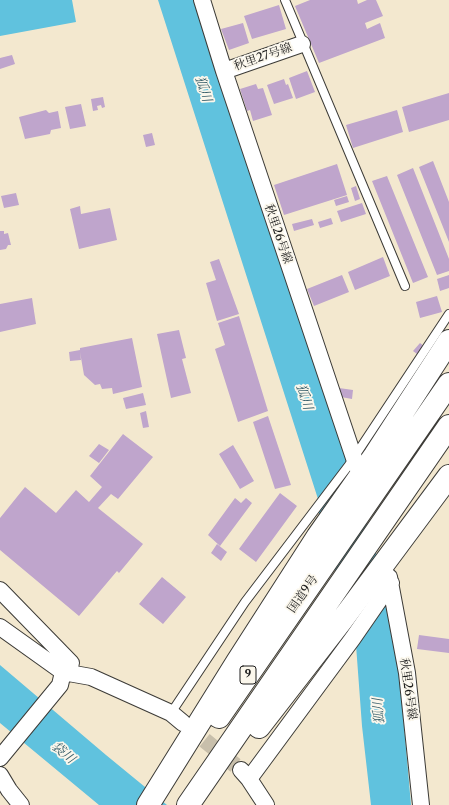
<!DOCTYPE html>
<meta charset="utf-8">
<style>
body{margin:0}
canvas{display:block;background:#f3e8cf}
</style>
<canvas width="449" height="805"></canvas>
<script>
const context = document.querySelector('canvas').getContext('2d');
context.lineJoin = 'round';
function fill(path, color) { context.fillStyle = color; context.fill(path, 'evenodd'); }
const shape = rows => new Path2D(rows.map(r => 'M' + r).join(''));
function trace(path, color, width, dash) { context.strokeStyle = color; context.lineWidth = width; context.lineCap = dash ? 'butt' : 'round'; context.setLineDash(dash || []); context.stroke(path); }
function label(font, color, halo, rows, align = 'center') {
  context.font = font + ' "Libre Caslon Text","Noto Serif JP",serif'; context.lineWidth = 3.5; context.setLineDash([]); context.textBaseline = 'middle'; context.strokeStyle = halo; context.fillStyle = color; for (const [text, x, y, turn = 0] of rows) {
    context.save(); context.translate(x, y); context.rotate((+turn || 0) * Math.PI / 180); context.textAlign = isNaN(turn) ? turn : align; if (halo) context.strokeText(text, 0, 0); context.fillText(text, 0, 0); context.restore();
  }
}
fill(shape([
 [0,0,72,0,76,22,0,36],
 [158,0,195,0,345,455,375,549,388,598,397,646,411,805,371,805,362,726,356,645,353,632,318,510,318,499],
 [0,665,106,755,167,805,99,805,0,723]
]), '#60c2de');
fill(shape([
 [310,0,357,0,358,4,367,0,376,0,383,16,365,23,367,29,380,23,385,38,319,63,295,6],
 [279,5,286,29,252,39,244,16],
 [243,23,249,43,229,50,221,29],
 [12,55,15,64,0,69,0,58],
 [307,71,315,92,296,99,289,78],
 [284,79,286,85,288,84,293,98,274,104,267,85],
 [256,84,258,89,263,88,272,115,253,121,250,110,247,111,240,89],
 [449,93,449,120,409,132,402,107],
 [103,97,105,107,102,108,101,105,97,106,98,110,93,111,91,99],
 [81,104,86,126,70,129,65,107],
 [46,110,49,113,58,111,61,128,51,130,50,134,25,139,19,117],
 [397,110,403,132,353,148,346,125],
 [152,133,155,145,146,147,143,135],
 [433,161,449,202,449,242,419,167],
 [337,164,347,195,284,215,274,185],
 [413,168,449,259,449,271,437,275,397,175],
 [387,176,428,277,413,283,372,181],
 [356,186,360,199,355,201,351,188],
 [16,193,19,205,4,208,1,196],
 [347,196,349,202,336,206,334,200],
 [362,203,366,214,341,222,337,211],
 [80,206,81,214,110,208,117,240,79,249,70,209],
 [331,218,333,224,320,228,318,222],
 [312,219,314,225,294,231,292,224],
 [0,231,4,231,4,234,8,233,11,245,8,245,6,249,0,250],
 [383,257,390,276,355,290,348,272],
 [219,259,239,314,217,321,206,283,216,280,210,262],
 [342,275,349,292,314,306,307,289],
 [449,275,449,288,440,291,437,279],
 [437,296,442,312,420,318,416,302],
 [32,298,36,324,0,332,0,304],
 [239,316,268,411,238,422,215,349,225,345,218,323],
 [179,330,186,358,182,359,191,393,171,398,157,334],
 [132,338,142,387,113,394,112,388,102,389,100,384,95,385,84,375,80,352,81,360,70,361,69,352,80,350,80,348],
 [420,343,424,346,417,354,413,351],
 [339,388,353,390,352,399,341,397],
 [143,393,146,405,126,409,123,398],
 [146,411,149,427,143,428,140,413],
 [268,416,291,485,275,489,253,422],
 [123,434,153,457,118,499,111,494,98,508,143,544,119,573,117,571,79,616,0,550,0,518,25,487,56,513,76,490,89,502,102,487,90,476],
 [99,444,109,450,99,463,89,456],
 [233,445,254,481,240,489,219,454],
 [280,493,297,506,256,562,239,549],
 [235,498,241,503,246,498,252,503,220,546,208,535],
 [217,544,227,552,221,561,211,553],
 [162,577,186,597,163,624,139,604],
 [419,635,449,639,449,653,417,649]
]), '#bfa5cc');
trace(shape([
 [186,725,241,770]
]), '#c8bfab', 16, [16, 8]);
const service = shape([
 [285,0,405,286],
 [171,713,245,602,349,465,449,314]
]);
const minor = shape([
 [202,0,224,71,357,467],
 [224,71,302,44],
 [389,577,407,673,421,805],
 [0,590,71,663,63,672,60,685,0,758],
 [0,627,63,672,91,677,171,713,183,723],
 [241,770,249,779,266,805],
 [0,775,9,790,21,805],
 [249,779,353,638,391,583]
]);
const trunk = shape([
 [219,717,449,384],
 [259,727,342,620,449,476],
 [148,805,237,662,318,536,375,455,449,341],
 [188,805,449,426]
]);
trace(service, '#3c3b37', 10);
trace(minor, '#3c3b37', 18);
trace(trunk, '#3c3b37', 24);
trace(service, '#fff', 8);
trace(minor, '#fff', 16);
trace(trunk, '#fff', 22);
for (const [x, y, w] of [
 [248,675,16]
]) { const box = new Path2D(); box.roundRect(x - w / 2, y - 9, w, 18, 3); context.fillStyle = '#fbf7ec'; context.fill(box); trace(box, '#1c1c1c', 1); }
label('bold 11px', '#1c1c1c', null, [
 ["9",248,675]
]);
label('12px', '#1c1c1c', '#fbf7ec', [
 ["秋里27号線",263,57,-19],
 ["秋里26号線",278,234,71],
 ["国道9号",303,594,-55],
 ["秋里26号線",408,689,82]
]);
label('italic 13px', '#375e6a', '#fbf7ec', [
 ["狐川",203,89,72],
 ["狐川",304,397,72],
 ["狐川",379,711,-95],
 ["袋川",63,753,40]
]);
</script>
